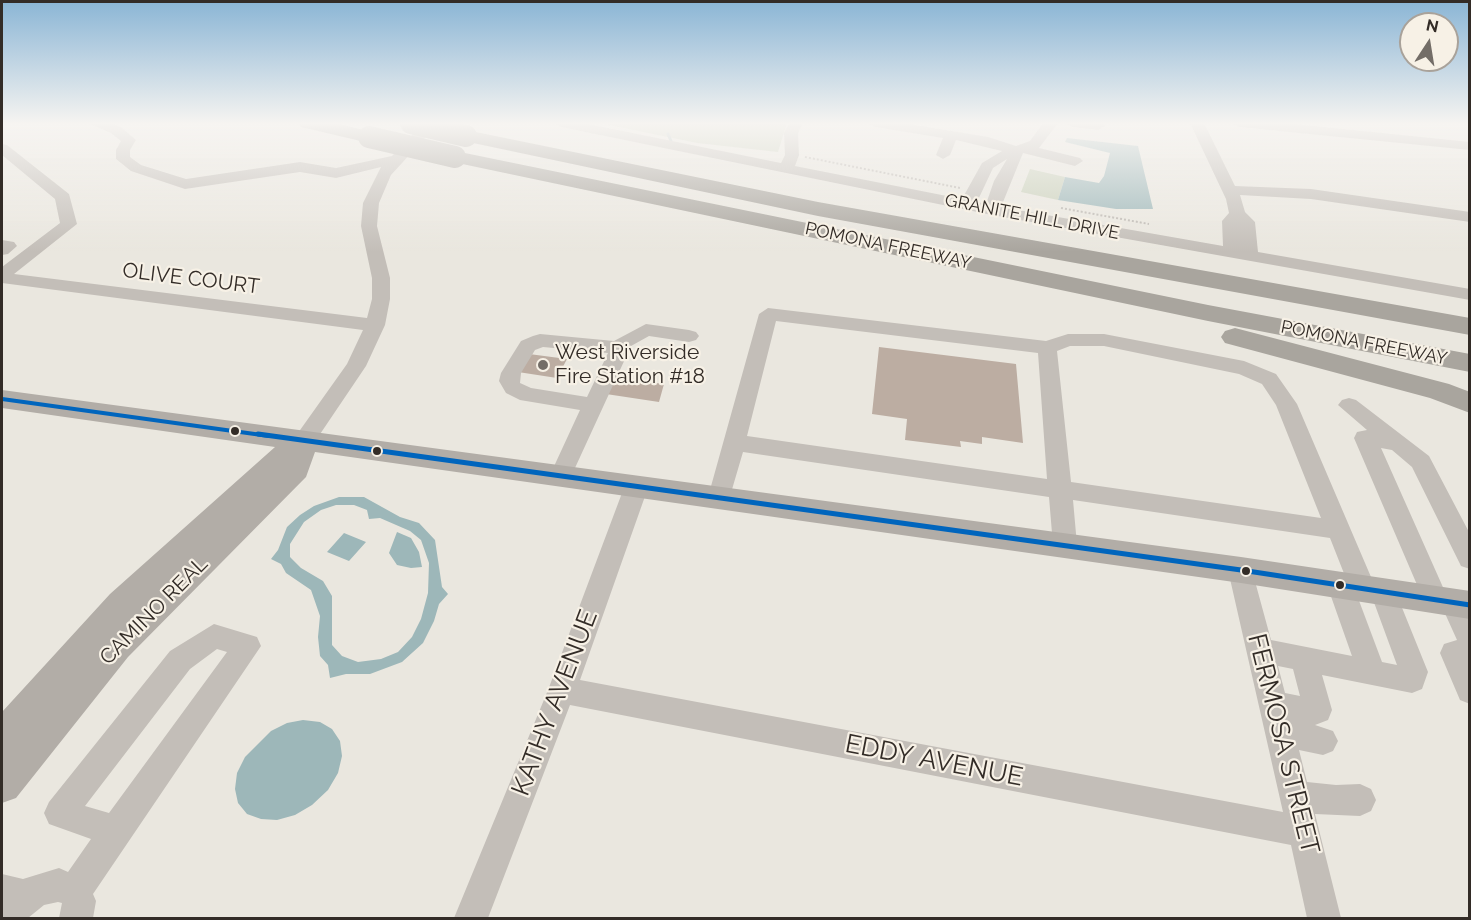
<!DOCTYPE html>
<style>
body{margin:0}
#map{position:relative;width:1471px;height:920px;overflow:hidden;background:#eae7df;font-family:Raleway,sans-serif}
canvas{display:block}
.frame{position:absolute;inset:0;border:3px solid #332c27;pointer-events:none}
.north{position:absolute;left:1399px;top:12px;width:60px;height:60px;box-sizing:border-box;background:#f7f1e6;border:2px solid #a9a29a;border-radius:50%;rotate:12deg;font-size:16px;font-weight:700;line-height:24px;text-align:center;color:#332c27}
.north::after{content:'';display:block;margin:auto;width:21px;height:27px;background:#736d67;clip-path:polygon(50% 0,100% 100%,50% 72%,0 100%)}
</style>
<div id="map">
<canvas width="1471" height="920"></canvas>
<div class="frame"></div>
<div class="north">N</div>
</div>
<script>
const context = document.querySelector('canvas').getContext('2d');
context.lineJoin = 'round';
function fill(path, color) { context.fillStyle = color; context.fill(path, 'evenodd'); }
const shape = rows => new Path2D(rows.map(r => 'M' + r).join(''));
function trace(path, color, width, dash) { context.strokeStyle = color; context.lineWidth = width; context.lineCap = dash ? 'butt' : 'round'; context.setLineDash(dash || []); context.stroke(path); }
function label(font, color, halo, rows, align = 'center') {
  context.font = font + ' Raleway,sans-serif'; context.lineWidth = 4.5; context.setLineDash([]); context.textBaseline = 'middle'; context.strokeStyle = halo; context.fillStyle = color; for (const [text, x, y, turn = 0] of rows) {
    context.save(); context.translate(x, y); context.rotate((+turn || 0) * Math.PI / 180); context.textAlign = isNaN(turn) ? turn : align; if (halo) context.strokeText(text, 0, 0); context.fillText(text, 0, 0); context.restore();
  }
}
fill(shape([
 [599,123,787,123,778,152,697,143],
 [1030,169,1065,177,1058,200,1021,192]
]), '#c9d0ba');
fill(shape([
 [1067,138,1138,146,1153,209,1116,209,1058,200,1065,177,1099,183,1104,176,1110,153,1065,142],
 [339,497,364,497,400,517,419,523,435,540,442,587,448,594,439,604,434,621,423,643,402,662,370,674,346,674,330,678,328,665,320,656,318,637,320,616,311,590,286,573,281,564,271,559,278,550,287,527,300,515,314,506],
 [336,505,354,505,367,510,369,519,380,518,410,531,421,540,429,563,428,593,421,619,412,637,398,652,381,659,358,662,342,656,332,645,332,596,323,581,301,568,290,557,290,544,304,522,321,510],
 [397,532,411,538,419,552,422,567,411,568,397,565,389,553],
 [344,533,366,542,349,561,327,552],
 [303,720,320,722,332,729,340,741,342,756,338,773,328,790,312,805,295,815,277,820,261,819,247,814,238,803,235,789,237,773,245,757,271,731,287,723]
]), '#9db7b9');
trace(shape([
 [668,134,671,141]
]), '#9db7b9', 3);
fill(shape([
 [879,347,1016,364,1023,443,982,437,982,444,960,441,961,447,905,440,907,419,872,414],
 [529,354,567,359,557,378,518,372],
 [614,378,664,384,659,402,606,394]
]), '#bcada2');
trace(shape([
 [805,157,960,188],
 [1061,208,1149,224]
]), '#bcb7b1', 2, [2, 2]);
fill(shape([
 [88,123,110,123,121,127,136,140,130,150,130,157,141,165,186,179,300,162,336,168,392,156,415,132,425,132,427,135,425,138,391,175,379,203,377,226,390,278,390,299,385,325,366,366,312,446,304,448,296,446,293,440,347,364,363,330,2,283,2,267,60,223,55,199,2,155,2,144,7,145,69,194,77,224,14,274,367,318,372,299,372,278,361,226,363,203,381,167,336,178,300,172,185,189,131,171,116,159,116,150,121,141,111,133,88,123],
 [554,123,583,123,781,163,785,155,784,133,789,123,803,123,798,133,799,155,795,166,962,199,982,163,1002,151,956,140,950,155,943,159,936,155,943,138,875,127,868,123,903,123,988,137,1016,146,1030,141,1043,123,1058,123,1039,148,1080,158,1083,161,1075,166,1023,153,1001,207,1223,246,1222,221,1229,213,1226,199,1190,123,1204,123,1235,186,1311,189,1470,212,1470,222,1311,199,1240,195,1245,212,1255,222,1258,252,1470,289,1470,300,992,215,561,127,554,123],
 [1007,159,994,181,986,204,977,202,993,168,1007,159],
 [1065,123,1103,123,1105,126,1098,130,1072,127,1065,123],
 [1232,123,1285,123,1470,142,1470,150,1239,127,1232,123],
 [2,240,14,242,17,246,8,254,2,255,2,240],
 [768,308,1046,341,1068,334,1104,334,1244,361,1276,374,1297,404,1374,584,1383,580,1392,583,1428,672,1422,689,1412,693,1322,675,1332,710,1328,720,1315,725,1333,731,1338,741,1333,751,1323,755,1299,750,1307,782,1336,785,1360,784,1371,789,1376,800,1371,811,1360,816,1315,814,1341,918,1307,918,1291,845,570,705,488,918,454,918,548,690,625,485,629,479,637,476,645,479,649,485,580,680,1283,812,1228,570,1232,563,1241,559,1250,563,1271,640,1352,656,1327,585,1331,577,1340,574,1345,576,1330,538,1073,500,1077,545,1074,552,1065,555,1056,552,1053,545,1049,497,743,452,728,503,720,506,712,503,708,497,759,314,768,308],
 [776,321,1038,353,1047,479,747,436,776,321],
 [1070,346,1104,346,1239,374,1262,384,1276,405,1321,518,1071,482,1057,351,1070,346],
 [1372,597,1397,665,1382,662,1358,598,1363,600,1372,597],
 [1278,666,1293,669,1300,696,1285,693,1278,666],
 [646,324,689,330,696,332,699,336,696,340,689,342,649,336,631,346,569,481,561,484,553,481,550,475,580,410,520,400,506,393,499,381,501,373,521,341,533,336,540,334,614,341,646,324],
 [543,347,608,353,587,397,531,388,520,383,521,373,535,350,543,347],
 [1349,398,1356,400,1429,456,1470,534,1470,569,1461,566,1412,467,1392,450,1381,448,1446,594,1454,592,1463,595,1470,609,1470,704,1460,700,1440,653,1444,644,1457,640,1443,609,1436,611,1427,608,1354,438,1357,432,1367,430,1338,405,1342,400,1349,398],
 [214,624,257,637,261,646,93,894,96,901,93,918,59,918,62,903,58,902,44,905,28,918,2,918,2,874,23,879,59,868,68,872,91,839,49,824,44,813,49,802,170,651,214,624],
 [217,649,227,652,109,813,85,806,190,669,217,649]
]), '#c3beb8');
fill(shape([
 [2,390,1241,557,1470,591,1470,619,1241,583,315,452,306,477,128,657,16,798,2,803,2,712,110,594,275,447,2,408,2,390]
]), '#b2ada7');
fill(shape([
 [298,123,335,123,376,133,379,137,376,141,369,143,301,127,298,123],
 [466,130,818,202,1470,318,1470,335,818,216,459,140,456,136,459,132,466,130],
 [455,151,1208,305,1470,354,1470,372,1208,321,448,161,445,157,448,153,455,151],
 [1235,328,1449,384,1470,392,1470,413,1430,398,1225,343,1221,337,1225,331,1235,328]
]), '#a9a59e');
trace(shape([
 [411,123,466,136],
 [369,137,455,157]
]), '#a9a59e', 22);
trace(shape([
 [2,399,269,436]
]), '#0065bd', 4);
trace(shape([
 [258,434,1241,570,1470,605]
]), '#0065bd', 5);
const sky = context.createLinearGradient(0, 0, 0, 252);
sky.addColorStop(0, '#8ab5d5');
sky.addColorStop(0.49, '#f6f4f1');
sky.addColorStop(1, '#f6f4f100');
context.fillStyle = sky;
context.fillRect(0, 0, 1471, 252);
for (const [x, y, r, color] of [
 [543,365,6,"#736d67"],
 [235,431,5,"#332c27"],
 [377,451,5,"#332c27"],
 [1246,571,5,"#332c27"],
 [1340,585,5,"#332c27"]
]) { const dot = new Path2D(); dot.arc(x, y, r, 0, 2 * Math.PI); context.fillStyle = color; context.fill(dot); trace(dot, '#f7f1e6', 2); }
label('18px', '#332c27', '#f7f1e6', [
 ["GRANITE HILL DRIVE",1032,217,11],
 ["POMONA FREEWAY",888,246,12],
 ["POMONA FREEWAY",1364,343,11]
]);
label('21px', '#332c27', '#f7f1e6', [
 ["OLIVE COURT",191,279,7],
 ["CAMINO REAL",154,611,-45]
]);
label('21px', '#332c27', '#f7f1e6', [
 ["West Riverside",555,353],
 ["Fire Station #18",555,377]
], 'left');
label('26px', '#332c27', '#f7f1e6', [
 ["KATHY AVENUE",555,703,-69],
 ["FERMOSA STREET",1283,744,76],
 ["EDDY AVENUE",934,761,11]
]);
</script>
